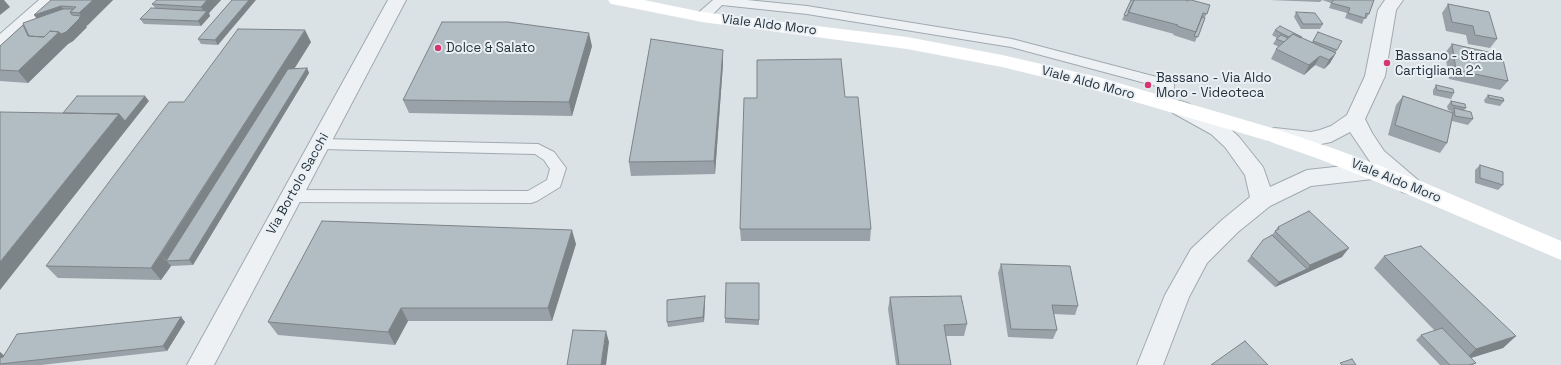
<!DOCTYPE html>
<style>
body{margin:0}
canvas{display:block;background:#dbe2e6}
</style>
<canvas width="1561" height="365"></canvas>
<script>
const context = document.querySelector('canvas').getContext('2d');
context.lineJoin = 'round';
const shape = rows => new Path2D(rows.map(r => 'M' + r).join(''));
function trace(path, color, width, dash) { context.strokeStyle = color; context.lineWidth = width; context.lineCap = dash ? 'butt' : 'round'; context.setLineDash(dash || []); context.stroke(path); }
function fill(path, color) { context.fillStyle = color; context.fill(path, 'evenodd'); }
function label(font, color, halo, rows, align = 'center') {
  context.font = font + ' "Space Grotesk",sans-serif'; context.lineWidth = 4; context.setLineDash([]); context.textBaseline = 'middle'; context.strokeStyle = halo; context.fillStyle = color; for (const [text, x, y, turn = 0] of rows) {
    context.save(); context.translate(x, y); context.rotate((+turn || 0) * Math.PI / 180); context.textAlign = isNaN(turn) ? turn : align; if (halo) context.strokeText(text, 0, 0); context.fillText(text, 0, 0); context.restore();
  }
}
const service = shape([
 [713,0,747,0,807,6,1012,39,1172,81,1174,84,1173,104,1171,107,1166,109,1161,107,1159,104,1160,87,1011,47,807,14,722,5,707,20,697,20,695,17,697,14,713,0],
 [321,139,538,144,554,152,566,168,560,187,537,201,531,203,291,202,285,200,283,196,285,192,291,190,528,191,547,180,550,169,544,160,535,154,321,149,316,148,313,144,316,140,321,139]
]);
const minor = shape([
 [39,0,58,0,7,48,0,50,0,34,39,0],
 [388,0,406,0,214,365,187,365,388,0],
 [1385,0,1403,0,1396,10,1385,76,1365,119,1372,133,1384,151,1418,180,1421,186,1418,192,1410,194,1402,192,1382,174,1381,177,1373,179,1311,186,1270,206,1238,232,1207,263,1189,297,1163,365,1137,365,1165,295,1191,249,1222,220,1250,197,1245,175,1225,147,1211,134,1173,113,1170,108,1173,103,1180,101,1187,103,1225,124,1239,137,1263,167,1270,187,1307,170,1371,163,1350,132,1331,142,1311,146,1275,142,1268,140,1265,135,1268,130,1275,128,1311,132,1320,130,1331,126,1347,115,1365,76,1378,10,1385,0]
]);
trace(service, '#a0aab0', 2);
trace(minor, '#a0aab0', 2);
fill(service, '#edf1f4');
fill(minor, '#edf1f4');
fill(shape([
 [608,0,644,0,702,12,907,37,1002,55,1098,77,1279,130,1335,149,1418,180,1561,241,1561,260,1402,192,1319,159,1265,140,1088,88,1002,67,907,49,702,22,617,5,611,4,608,0]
]), '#fff');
fill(shape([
 [51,0,113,0,86,26,87,27,73,41,68,44,28,83,0,81,0,46,23,25,26,30],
 [221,0,209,13,210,16,201,26,144,24,140,19,155,8,152,4],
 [232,0,218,45,201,44,198,39],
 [1131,0,1188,1,1210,5,1195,42,1173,35,1174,34,1122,20],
 [1269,0,1374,0,1369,14,1366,19,1364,19,1362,24,1345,18,1347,13,1329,8,1331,3,1322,0,1320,2],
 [1448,4,1497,39,1490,48,1468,44,1466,35,1446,31,1442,13],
 [1296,12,1323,24,1320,29,1301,29,1294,17],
 [1275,30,1302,38,1312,42,1318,32,1337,50,1330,63,1324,69,1315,65,1304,75,1271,59,1276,49,1279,47,1273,44,1277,38,1272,35],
 [311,42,294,69,307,68,309,73,193,265,171,266,161,280,58,278,46,266,184,102],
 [1452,44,1503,61,1508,81,1500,90,1449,79,1445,53],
 [592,46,572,116,409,113,403,100],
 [723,64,715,174,631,176,629,162],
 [1436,85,1454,93,1451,99,1433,95,1433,90],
 [1488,95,1504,101,1500,106,1485,103,1484,100],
 [1403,96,1451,112,1451,111,1448,110,1447,106,1451,101,1466,108,1464,110,1473,119,1468,125,1452,121,1447,143,1440,153,1388,135,1396,105],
 [845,97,871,229,870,241,741,241,740,229],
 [1480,165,1503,185,1498,190,1475,183,1475,170],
 [1278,227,1342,257,1275,287,1247,261,1251,256,1272,235],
 [576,244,552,321,408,321,395,345,278,335,268,322],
 [1384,256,1516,336,1503,348,1471,358,1474,365,1440,365,1416,340,1421,335,1435,331,1374,268],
 [1001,264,1078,306,1075,315,1054,314,1057,330,1053,339,1008,337,998,273],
 [759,283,759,325,725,323,725,318],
 [890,297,967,324,964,336,946,336,951,365,896,365,888,309],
 [705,301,704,322,668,327,667,322],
 [181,317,185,322,167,351,41,365,0,365,0,352,4,356]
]), '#99a2a8');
fill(shape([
 [0,0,4,0,10,7,0,15],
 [93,0,113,0,88,25,79,13],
 [207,0,221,0,209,13,210,16,201,26,198,21,205,14,201,7],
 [249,0,256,0,218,45,215,40],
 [61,6,70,18,43,27,34,15],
 [81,16,88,25,86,26,87,27,73,41,68,44,28,83,18,71,59,32],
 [305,30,311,42,174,261,166,261,161,254],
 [589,33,592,46,572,116,569,102],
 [723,50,723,64,715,174,714,161],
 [1336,53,1330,63,1324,69,1329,60],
 [1320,56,1315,65,1304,75,1309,65],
 [307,68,309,73,193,265,189,260],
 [145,96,149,101,0,290,0,262,119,114],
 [572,230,576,244,552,321,548,308],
 [1349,248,1342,257,1304,274,1310,265],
 [161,254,171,266,161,280,151,268],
 [1307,269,1304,274,1275,287,1279,282],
 [705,296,705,301,704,322,703,317],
 [401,308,408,321,395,345,388,332],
 [181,317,185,322,167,351,163,346],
 [606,331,609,342,606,365,601,365],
 [1516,336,1503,348,1464,360,1476,349],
 [0,352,5,356,0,362]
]), '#7d8488');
const building = shape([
 [51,0,93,0,79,13,70,12,76,7,61,6,34,15,51,0],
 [157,0,207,0,201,7,152,4,157,0],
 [232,0,249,0,215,40,198,39,232,0],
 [1131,0,1134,0,1127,16,1124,15,1131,0],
 [1134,0,1185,0,1188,1,1189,0,1191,0,1210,5,1207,14,1203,13,1196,32,1177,26,1178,25,1128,12,1134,0],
 [1334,0,1374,0,1369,14,1366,13,1365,18,1348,13,1350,8,1331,3,1334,0],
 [1448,4,1489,12,1497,39,1475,35,1473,26,1452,22,1448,4],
 [151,8,207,11,198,21,140,19,151,8],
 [63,9,73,9,70,12,72,15,81,16,79,18,80,18,66,32,61,34,59,32,50,31,44,37,29,36,23,23,63,9],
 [1296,12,1315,13,1323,24,1303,24,1296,12],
 [1202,17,1205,18,1198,37,1194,36,1202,17],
 [442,22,508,22,589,33,569,102,403,100,442,22],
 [23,25,28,36,44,37,50,31,59,32,18,71,0,70,0,46,23,25],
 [1280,26,1302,37,1301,38,1293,34,1289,37,1275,30,1280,26],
 [238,29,305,30,151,268,46,266,169,102,184,102,238,29],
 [1318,32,1342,41,1337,50,1313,41,1318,32],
 [1293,34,1336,53,1329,60,1320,56,1309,65,1276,49,1293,34],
 [1281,35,1288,38,1284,42,1276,39,1281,35],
 [651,39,723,50,714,161,629,162,651,39],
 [1452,44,1502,55,1508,81,1456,70,1452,44],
 [841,59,845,97,858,97,871,229,740,229,744,98,757,98,757,60,841,59],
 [307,68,189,260,166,261,288,69,307,68],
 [1436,85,1453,89,1454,93,1437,90,1436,85],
 [1488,95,1503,98,1504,101,1489,98,1488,95],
 [77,96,145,96,125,121,119,114,63,113,77,96],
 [1403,96,1453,113,1447,143,1395,125,1403,96],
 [1451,101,1465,104,1466,108,1452,105,1451,101],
 [1454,108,1471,112,1473,119,1455,116,1454,108],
 [0,112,119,114,0,262,0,112],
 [1480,165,1503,172,1503,185,1480,178,1480,165],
 [1309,211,1349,248,1310,265,1275,231,1279,229,1278,227,1309,211],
 [322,221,572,230,548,308,401,308,388,332,268,322,322,221],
 [1272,235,1307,269,1279,282,1251,256,1263,240,1272,235],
 [1421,246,1516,336,1476,349,1384,256,1421,246],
 [1001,264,1070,266,1078,306,1052,305,1057,330,1011,329,1001,264],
 [726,283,759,283,759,320,725,318,726,283],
 [705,296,703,317,667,322,667,300,705,296],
 [961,296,967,324,944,325,951,365,899,365,890,297,961,296],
 [181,317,163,346,0,364,0,358,3,357,17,334,181,317],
 [1442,328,1476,363,1469,365,1450,365,1421,335,1442,328],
 [573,330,606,331,601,365,567,365,573,330],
 [1245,341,1268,365,1211,365,1245,341],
 [1352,359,1356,365,1342,365,1340,363,1352,359]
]);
fill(building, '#b2bcc3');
trace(building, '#7d8488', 1);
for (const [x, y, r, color] of [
 [438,48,4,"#d4376f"],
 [1387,63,4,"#d4376f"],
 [1148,85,4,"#d4376f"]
]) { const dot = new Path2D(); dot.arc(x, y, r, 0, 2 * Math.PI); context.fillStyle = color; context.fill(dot); trace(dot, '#eaf0f4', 1.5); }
label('13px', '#24323d', '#eaf0f4', [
 ["Viale Aldo Moro",769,25,7],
 ["Viale Aldo Moro",1088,83,15],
 ["Viale Aldo Moro",1396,181,22],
 ["Via Bortolo Sacchi",298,184,-61]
]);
label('13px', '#24323d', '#eaf0f4', [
 ["Dolce & Salato",446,48],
 ["Bassano - Strada",1395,56],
 ["Cartigliana 2^",1395,71],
 ["Bassano - Via Aldo",1156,78],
 ["Moro - Videoteca",1156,93]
], 'left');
</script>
